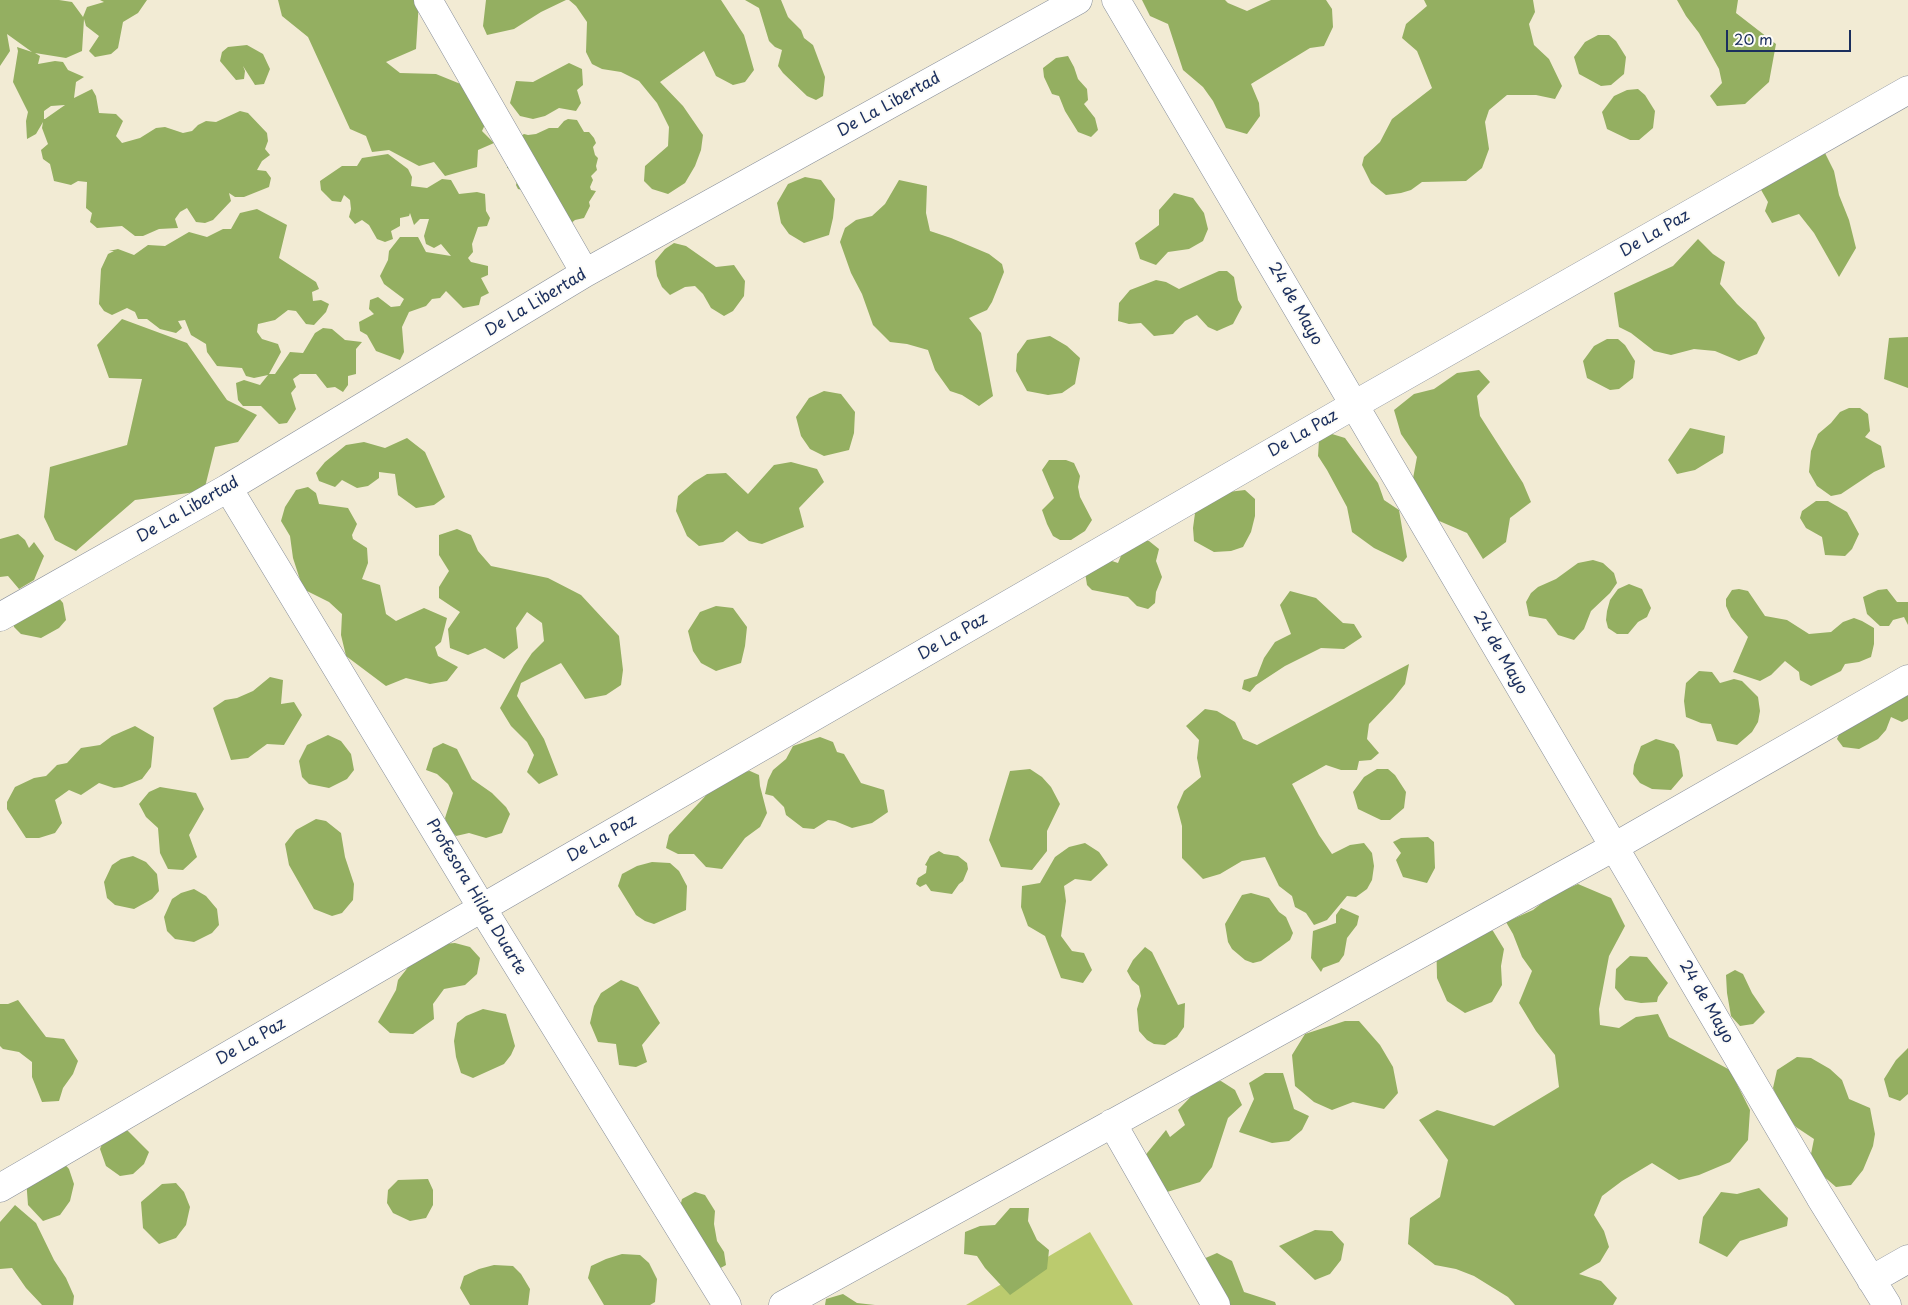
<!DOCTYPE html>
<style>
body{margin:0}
#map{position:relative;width:1908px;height:1305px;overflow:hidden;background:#f2ebd4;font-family:"Playpen Sans",sans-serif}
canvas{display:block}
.scale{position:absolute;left:1726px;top:30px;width:125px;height:22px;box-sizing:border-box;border:2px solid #1b2f5e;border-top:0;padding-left:6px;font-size:15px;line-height:18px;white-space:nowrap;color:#1b2f5e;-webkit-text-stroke:4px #fdfcf7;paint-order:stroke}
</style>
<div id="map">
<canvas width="1908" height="1305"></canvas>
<div class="scale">20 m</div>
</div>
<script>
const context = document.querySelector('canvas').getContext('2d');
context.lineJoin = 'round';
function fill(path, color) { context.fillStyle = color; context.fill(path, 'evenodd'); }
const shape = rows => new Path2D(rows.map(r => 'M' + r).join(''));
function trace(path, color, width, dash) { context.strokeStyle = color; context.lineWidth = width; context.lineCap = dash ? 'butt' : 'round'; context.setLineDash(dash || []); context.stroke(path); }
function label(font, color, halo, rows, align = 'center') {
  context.font = font + ' "Playpen Sans",sans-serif'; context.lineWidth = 4; context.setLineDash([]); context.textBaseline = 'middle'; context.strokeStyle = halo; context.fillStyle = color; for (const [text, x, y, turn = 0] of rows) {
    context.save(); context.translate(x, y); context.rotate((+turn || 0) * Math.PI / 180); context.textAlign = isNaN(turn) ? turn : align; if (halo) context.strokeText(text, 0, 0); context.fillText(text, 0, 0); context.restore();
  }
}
fill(shape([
 [1090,1232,1133,1305,966,1305]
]), '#bbcb6e');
fill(shape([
 [0,0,59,0,72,2,83,17,87,7,104,2,100,0,147,0,138,13,123,22,118,48,111,54,95,57,89,51,99,36,86,26,84,19,82,51,66,58,35,53,40,56,38,64,55,61,63,62,68,70,84,77,76,82,74,98,92,89,96,96,99,113,116,114,123,121,116,136,122,143,140,138,156,128,165,127,183,133,192,131,198,125,206,121,216,122,240,111,248,113,267,133,268,141,265,149,270,155,262,161,257,170,266,171,271,178,269,187,244,197,235,197,229,193,231,201,213,220,205,223,196,222,187,208,180,212,175,219,178,228,159,229,143,236,135,236,122,226,97,228,90,222,92,213,86,208,87,182,78,181,71,185,54,181,50,164,43,159,41,150,48,144,42,128,43,122,36,134,27,139,26,121,28,112,13,82,18,51,17,47,32,52,7,34,10,51,0,66],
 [65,105,45,119,44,119,44,111,51,106],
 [278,0,419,0,416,49,386,62,400,73,436,74,468,87,489,116,482,131,494,143,478,150,477,167,445,176,434,162,419,166,389,150,372,152,366,136,350,129,308,37,282,16],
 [486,0,566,0,541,12,514,29,487,35,483,26],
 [569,0,721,0,744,35,754,70,745,82,733,85,716,76,704,51,660,82,683,106,703,135,701,150,695,166,685,183,668,194,652,189,644,181,645,166,668,146,669,127,657,103,639,81,621,72,602,69,592,64,586,52,587,22,576,6],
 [745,0,781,0,788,17,801,30,804,38,813,45,825,77,823,96,816,100,807,96,783,73,778,66,782,50,775,47,769,41,759,8],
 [1142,0,1225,0,1228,3,1247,11,1271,0,1326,0,1332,9,1333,27,1324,46,1310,48,1251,84,1259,103,1260,116,1247,134,1226,128,1213,101,1203,87,1183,70,1168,24,1150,16],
 [1424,0,1533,0,1535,12,1529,24,1534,45,1549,59,1562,86,1555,99,1536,95,1507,95,1489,110,1485,122,1489,149,1482,168,1466,181,1422,182,1411,190,1401,193,1386,195,1371,183,1362,165,1364,157,1380,142,1392,119,1432,88,1417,51,1402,38,1406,24,1427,6],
 [1677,0,1738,0,1736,13,1776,44,1769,82,1745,104,1717,106,1710,96,1722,83,1719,69,1699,33,1686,16],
 [1598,35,1609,35,1616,41,1626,57,1624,74,1611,85,1601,86,1579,74,1574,57,1585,42],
 [247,45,263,54,270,69,264,84,255,85,243,66,245,71,244,79,236,80,220,61,222,52,228,47],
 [1068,56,1074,67,1078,79,1087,89,1088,100,1084,104,1095,118,1098,130,1091,137,1078,132,1065,111,1059,96,1052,94,1044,77,1043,68,1056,58],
 [569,63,582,69,583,85,577,90,581,103,576,111,559,108,545,116,533,119,520,116,510,103,516,81,533,82],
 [1638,89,1645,95,1655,111,1653,128,1639,140,1630,140,1607,129,1602,112,1614,96,1627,90],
 [568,119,577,120,584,132,589,132,594,138,596,143,593,147,595,155,598,158,596,166,597,170,591,176,593,180,590,187,591,190,596,191,589,202,590,206,584,218,575,220,569,225,526,191,518,189,516,185,520,170,507,168,508,150,512,141,524,134,528,135,536,134,549,128,558,128,564,121],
 [1825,153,1834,171,1839,195,1849,220,1856,248,1839,277,1814,233,1799,214,1772,223,1765,211,1768,202,1760,188],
 [388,154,408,169,412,177,411,186,427,188,442,179,451,180,459,194,477,192,485,194,486,211,490,218,487,226,478,227,472,244,473,252,468,258,471,262,488,266,488,275,481,278,489,293,481,297,479,305,463,308,446,291,440,298,432,299,426,306,409,312,402,327,404,352,400,360,376,351,367,335,360,331,359,322,374,314,369,309,370,300,378,297,391,307,400,306,404,299,384,284,380,276,388,260,389,251,400,237,418,237,426,252,451,256,441,244,434,248,426,244,424,236,429,219,420,219,414,225,410,213,409,216,400,218,400,226,391,231,393,239,385,242,377,239,369,225,362,220,355,224,349,217,351,209,350,200,344,195,341,202,332,201,321,190,320,181,342,166,357,166,362,158],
 [805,177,821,180,835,199,833,218,829,235,804,243,789,234,781,223,777,203,788,184],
 [899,180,927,186,926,213,930,231,951,238,989,254,1002,264,1004,272,992,302,987,310,969,318,981,333,993,396,979,406,962,395,950,391,935,370,928,350,907,344,890,342,873,325,862,294,851,273,840,242,845,228,856,220,872,216,885,204],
 [1174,193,1193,198,1204,213,1208,229,1203,241,1189,249,1168,252,1156,265,1140,259,1135,243,1159,225,1159,210],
 [257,209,287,225,279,258,316,282,319,289,312,292,313,301,321,300,329,304,326,312,314,325,306,324,296,311,288,310,275,320,258,324,257,332,262,339,278,344,281,352,269,374,275,374,290,352,303,353,315,333,323,328,332,329,345,340,362,342,356,349,356,374,348,376,348,385,343,392,335,387,327,388,316,374,300,374,293,379,296,387,291,393,296,409,287,423,279,424,261,406,243,406,238,400,236,383,244,380,260,385,268,375,254,378,246,376,242,368,217,366,207,352,206,344,191,335,185,320,178,321,182,328,176,333,160,329,147,319,138,319,135,312,127,308,112,315,104,311,99,304,101,269,108,254,114,251,109,251,118,249,134,255,148,245,165,246,189,232,207,237,223,229,231,229,240,213],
 [1698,239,1713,254,1725,262,1720,284,1737,304,1756,322,1765,338,1757,354,1739,361,1715,351,1694,349,1671,355,1654,351,1631,333,1619,327,1614,293,1673,266],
 [674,243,686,246,716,267,734,265,745,281,744,296,733,311,724,316,711,308,703,294,695,286,685,287,670,295,662,287,657,276,655,261,665,249],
 [1219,271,1227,271,1234,277,1238,300,1242,307,1233,324,1217,331,1208,327,1197,315,1185,321,1173,334,1154,336,1141,323,1129,324,1118,321,1119,303,1130,290,1156,280,1166,282,1179,289],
 [122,319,187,343,227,400,257,415,238,442,215,447,204,491,135,500,76,551,55,540,44,517,50,467,127,445,142,379,109,378,97,345],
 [1050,336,1067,346,1080,358,1075,384,1062,393,1048,395,1027,391,1016,371,1017,354,1027,340],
 [1908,337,1908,388,1884,379,1889,338],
 [1607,339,1618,339,1625,345,1635,361,1633,378,1619,389,1610,390,1587,378,1583,361,1594,346],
 [1479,370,1490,382,1477,396,1480,416,1523,483,1531,502,1510,518,1506,542,1483,559,1467,533,1430,517,1411,489,1417,457,1401,434,1394,410,1414,394,1434,389,1457,373],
 [824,391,841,394,855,412,854,433,849,450,824,456,810,449,801,436,796,417,809,398],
 [1849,408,1860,408,1868,414,1870,431,1865,437,1881,446,1885,467,1874,472,1841,494,1831,496,1817,486,1809,472,1811,451,1818,434,1831,423,1840,412],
 [1690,428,1725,436,1723,453,1695,470,1677,474,1668,460],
 [1332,434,1345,438,1378,483,1384,500,1399,510,1407,557,1403,562,1374,548,1352,532,1347,507,1327,470,1318,456,1319,440],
 [407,438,425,452,445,497,434,505,416,508,398,495,395,474,379,472,379,478,368,486,357,488,342,480,335,487,319,481,316,473,325,462,346,445,364,442,385,448],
 [1049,460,1066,460,1074,463,1080,476,1078,487,1080,497,1092,520,1085,531,1071,540,1060,540,1053,536,1047,524,1042,510,1054,498,1042,470],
 [791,462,817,469,824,482,799,508,804,527,762,544,749,541,737,531,723,542,699,546,687,536,676,511,678,496,694,482,707,474,726,473,748,494,774,465],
 [308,487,316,493,319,504,348,508,357,524,352,535,353,539,367,548,368,563,362,579,380,585,386,614,396,621,424,608,447,618,441,642,435,647,438,656,458,667,447,681,430,684,406,678,386,686,346,656,341,635,342,614,329,602,303,589,293,558,290,536,281,521,285,507,296,490],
 [1245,490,1255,499,1255,516,1251,532,1243,547,1231,551,1214,552,1194,541,1193,528,1196,506,1211,494],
 [1816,501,1828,501,1847,512,1859,534,1852,549,1845,556,1825,555,1822,537,1806,528,1800,518,1802,511],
 [457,529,471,535,478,551,491,566,548,578,581,595,619,636,623,670,621,685,606,695,585,699,561,663,521,683,517,696,544,739,558,775,539,784,527,772,534,755,527,742,511,726,500,708,524,665,532,653,544,641,542,623,527,612,516,628,518,648,504,659,485,648,468,655,450,648,448,629,460,612,439,598,439,587,449,571,439,555,439,535],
 [18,534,25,540,29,548,34,542,44,556,34,580,19,589,8,576,0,577,0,539],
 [1138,541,1149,541,1159,549,1156,561,1162,577,1156,592,1155,603,1148,609,1137,606,1128,597,1092,590,1087,585,1085,572,1103,558,1118,563,1123,551],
 [1593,560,1603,563,1614,573,1617,583,1610,593,1591,611,1584,629,1574,640,1558,635,1546,619,1529,616,1526,602,1531,593,1538,587,1556,579,1578,563],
 [1629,584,1642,589,1651,608,1647,617,1638,622,1628,634,1617,634,1608,628,1606,620,1607,611,1610,600,1618,589],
 [1739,589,1748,591,1765,616,1787,620,1809,634,1831,632,1843,622,1854,618,1862,621,1874,628,1874,644,1871,657,1859,662,1845,664,1841,671,1811,686,1800,680,1799,672,1785,661,1771,675,1760,681,1733,672,1748,637,1731,617,1726,606,1726,599,1732,590],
 [1887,589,1897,602,1908,602,1908,625,1904,617,1893,620,1889,626,1880,626,1867,614,1863,597,1878,590],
 [53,591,63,603,66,620,59,628,41,638,21,634,14,627,10,612],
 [1290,591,1316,598,1343,623,1354,624,1362,637,1344,649,1321,648,1285,666,1256,685,1250,692,1242,689,1244,680,1257,676,1264,658,1275,642,1291,634,1280,605],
 [716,606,733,608,747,627,745,646,741,663,716,671,701,663,693,651,688,631,700,612],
 [1409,664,1405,684,1393,699,1369,724,1367,739,1379,753,1371,760,1359,761,1357,770,1341,770,1326,765,1292,784,1319,835,1332,854,1350,845,1364,843,1372,853,1374,866,1372,880,1367,889,1356,897,1347,896,1327,920,1314,925,1306,913,1295,907,1292,896,1279,886,1265,857,1242,861,1220,874,1203,879,1182,858,1182,826,1177,807,1184,791,1201,777,1197,758,1199,740,1186,726,1205,709,1217,711,1235,722,1243,739,1257,745],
 [1699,671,1712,672,1720,683,1734,679,1742,681,1758,697,1760,711,1758,722,1752,732,1737,745,1717,741,1711,724,1701,723,1686,717,1684,701,1686,683],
 [270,677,283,680,281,704,294,702,302,715,284,745,267,744,248,758,231,760,213,708,225,700,237,698,253,691],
 [1908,688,1908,719,1902,722,1891,717,1886,730,1878,739,1859,749,1843,747,1837,739,1843,725],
 [135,726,154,737,151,767,142,779,122,787,114,788,99,783,81,795,69,790,55,800,62,823,55,833,39,838,26,838,7,809,7,802,15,787,34,778,46,776,57,765,67,763,81,748,100,745,112,736],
 [328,735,341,741,351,754,354,770,347,779,329,788,309,784,302,777,299,761,307,745],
 [820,737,833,742,837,752,844,754,861,783,884,790,888,812,872,823,852,828,835,821,828,820,814,829,803,828,786,815,784,807,773,796,765,794,768,780,773,770,786,759,793,746],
 [1656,739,1674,744,1679,751,1683,776,1671,790,1652,789,1640,783,1633,774,1634,765,1641,746],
 [443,743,457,749,472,779,492,793,506,807,510,814,502,833,486,838,469,833,456,836,448,829,445,818,453,793,448,784,437,774,426,770,433,748],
 [1030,769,1042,777,1051,787,1060,804,1047,831,1047,851,1032,870,1001,867,989,840,1010,771],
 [1377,769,1388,769,1395,775,1406,792,1404,808,1390,820,1381,820,1358,809,1353,792,1364,777],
 [750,771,759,775,760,786,767,813,760,827,745,838,722,869,706,867,694,854,678,854,666,848,669,835,711,790,740,772],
 [160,787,196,793,204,809,189,835,197,857,183,870,168,869,160,853,158,828,146,817,139,804,149,792],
 [316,819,326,821,341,833,345,857,354,884,353,900,342,913,332,916,314,909,289,865,285,844,296,830],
 [1428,837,1434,842,1435,868,1427,883,1403,877,1396,860,1401,853,1393,842,1401,838],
 [1085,843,1099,852,1108,865,1091,881,1075,879,1064,886,1066,901,1061,936,1072,951,1084,953,1092,970,1083,983,1061,978,1045,936,1028,926,1021,907,1022,886,1040,883,1055,857,1069,847],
 [939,851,944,854,958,856,967,863,968,869,963,881,959,884,952,894,931,891,926,884,920,887,916,884,918,878,926,873,927,866,925,865,930,856],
 [133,856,146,862,157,874,159,891,152,899,134,909,115,905,107,898,104,882,112,865,121,859],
 [652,862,670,863,679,871,687,886,686,910,654,924,645,921,636,915,618,886,622,874,637,866],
 [1578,884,1611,898,1625,926,1609,956,1599,1009,1600,1025,1619,1028,1636,1017,1658,1014,1669,1037,1730,1070,1750,1110,1748,1140,1730,1162,1699,1175,1679,1180,1652,1163,1622,1181,1602,1196,1594,1215,1604,1231,1609,1247,1600,1262,1579,1274,1601,1281,1617,1298,1613,1305,1515,1305,1508,1297,1474,1276,1456,1269,1435,1265,1408,1244,1410,1218,1440,1197,1448,1160,1419,1120,1437,1110,1494,1126,1559,1087,1555,1055,1536,1031,1519,1003,1532,971,1522,957,1513,934,1506,922,1533,910,1552,895],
 [194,889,206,896,217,909,219,925,212,933,194,942,175,939,167,931,164,917,172,899,181,893],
 [1251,893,1269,898,1279,912,1286,917,1293,933,1290,940,1261,961,1253,963,1245,960,1232,949,1228,942,1225,924,1242,895],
 [1341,908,1359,916,1357,925,1347,938,1344,955,1339,962,1323,968,1321,972,1311,958,1313,931,1336,923,1336,915],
 [1470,917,1493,931,1504,949,1501,966,1502,985,1492,1002,1465,1013,1447,1001,1437,978,1436,930],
 [455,943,470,947,480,958,477,974,465,985,444,989,433,1004,434,1019,413,1034,390,1033,378,1022,396,990,398,980,409,966,442,944],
 [1145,947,1152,952,1178,1005,1185,1003,1184,1027,1177,1037,1165,1045,1154,1044,1147,1040,1139,1031,1137,1009,1141,996,1139,986,1132,980,1127,971,1133,960],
 [1630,956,1647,957,1668,983,1658,997,1657,1002,1641,1003,1625,1000,1615,988,1616,969],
 [1735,970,1743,974,1752,993,1765,1012,1753,1024,1740,1026,1731,1016,1727,993,1726,975],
 [621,980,638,987,660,1023,642,1045,647,1062,636,1067,619,1065,616,1044,598,1042,590,1023,594,1006,601,993],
 [18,1000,46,1037,64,1039,78,1061,73,1074,63,1088,59,1101,42,1102,32,1077,32,1062,19,1052,3,1049,0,1046,0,1004,8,1004],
 [483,1009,506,1014,515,1046,511,1055,504,1064,473,1078,461,1073,456,1057,454,1041,457,1023,466,1016],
 [1345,1021,1359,1021,1380,1045,1393,1067,1398,1093,1384,1109,1353,1102,1332,1110,1314,1102,1295,1086,1292,1055,1305,1034],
 [1908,1048,1908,1094,1900,1101,1889,1097,1884,1079,1896,1060],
 [1797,1057,1811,1058,1830,1069,1842,1080,1849,1099,1870,1108,1875,1134,1873,1146,1863,1170,1851,1185,1836,1187,1821,1174,1811,1154,1814,1139,1796,1127,1784,1113,1773,1088,1777,1070],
 [1265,1073,1283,1073,1294,1109,1309,1116,1302,1130,1289,1141,1272,1143,1239,1132,1254,1099,1249,1083],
 [1221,1081,1235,1090,1242,1105,1228,1118,1212,1167,1200,1182,1167,1192,1143,1158,1166,1130,1170,1137,1185,1125,1178,1110,1204,1083],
 [115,1130,128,1131,149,1152,144,1164,133,1174,120,1176,106,1166,100,1149,105,1137],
 [61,1160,69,1169,74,1184,70,1201,60,1215,43,1221,28,1205,26,1178],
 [428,1179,433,1190,433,1205,426,1218,410,1221,393,1213,387,1203,388,1190,398,1180],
 [176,1183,184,1192,190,1207,186,1225,176,1238,159,1244,143,1228,141,1202,162,1184],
 [1759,1188,1788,1218,1787,1226,1740,1241,1727,1257,1699,1243,1703,1217,1721,1192,1737,1194],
 [695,1192,705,1195,715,1211,714,1224,717,1241,724,1252,726,1265,717,1270,679,1211,682,1199],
 [15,1205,36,1223,54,1260,66,1278,74,1296,73,1305,42,1305,26,1288,12,1268,0,1269,0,1222],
 [1010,1208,1029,1208,1028,1221,1037,1240,1049,1250,1047,1269,1010,1295,985,1268,977,1256,964,1254,965,1232,980,1226,995,1225],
 [1315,1230,1332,1231,1344,1244,1341,1260,1330,1274,1315,1280,1279,1246],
 [1217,1253,1232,1261,1244,1292,1275,1302,1276,1305,1220,1305,1201,1260],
 [622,1254,640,1255,649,1263,657,1279,655,1302,650,1305,604,1305,588,1278,591,1266,606,1259],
 [494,1265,513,1266,521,1274,530,1289,528,1305,470,1305,460,1288,464,1276,479,1269],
 [843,1294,857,1303,875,1305,825,1305,826,1299]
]), '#94af61');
const street = shape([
 [428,0,585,273],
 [1116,0,1820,1197,1887,1305],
 [228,488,482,908,727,1305],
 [0,617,228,488,585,273,1078,0],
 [1112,1123,1216,1305],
 [0,1188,482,908,1354,405,1908,90],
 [1871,1280,1908,1259],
 [783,1305,1614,847,1908,679]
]);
trace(street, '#868d99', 29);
trace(street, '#fff', 28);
label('16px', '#1b2f5e', '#fdfcf7', [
 ["De La Libertad",889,105,-29],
 ["De La Paz",1655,234,-30],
 ["De La Libertad",536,303,-31],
 ["24 de Mayo",1295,304,60],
 ["De La Paz",1303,434,-30],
 ["De La Libertad",188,510,-30],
 ["De La Paz",953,637,-30],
 ["24 de Mayo",1500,653,60],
 ["De La Paz",602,839,-30],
 ["Profesora Hilda Duarte",476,897,59],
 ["24 de Mayo",1706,1002,60],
 ["De La Paz",251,1042,-30]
]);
</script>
